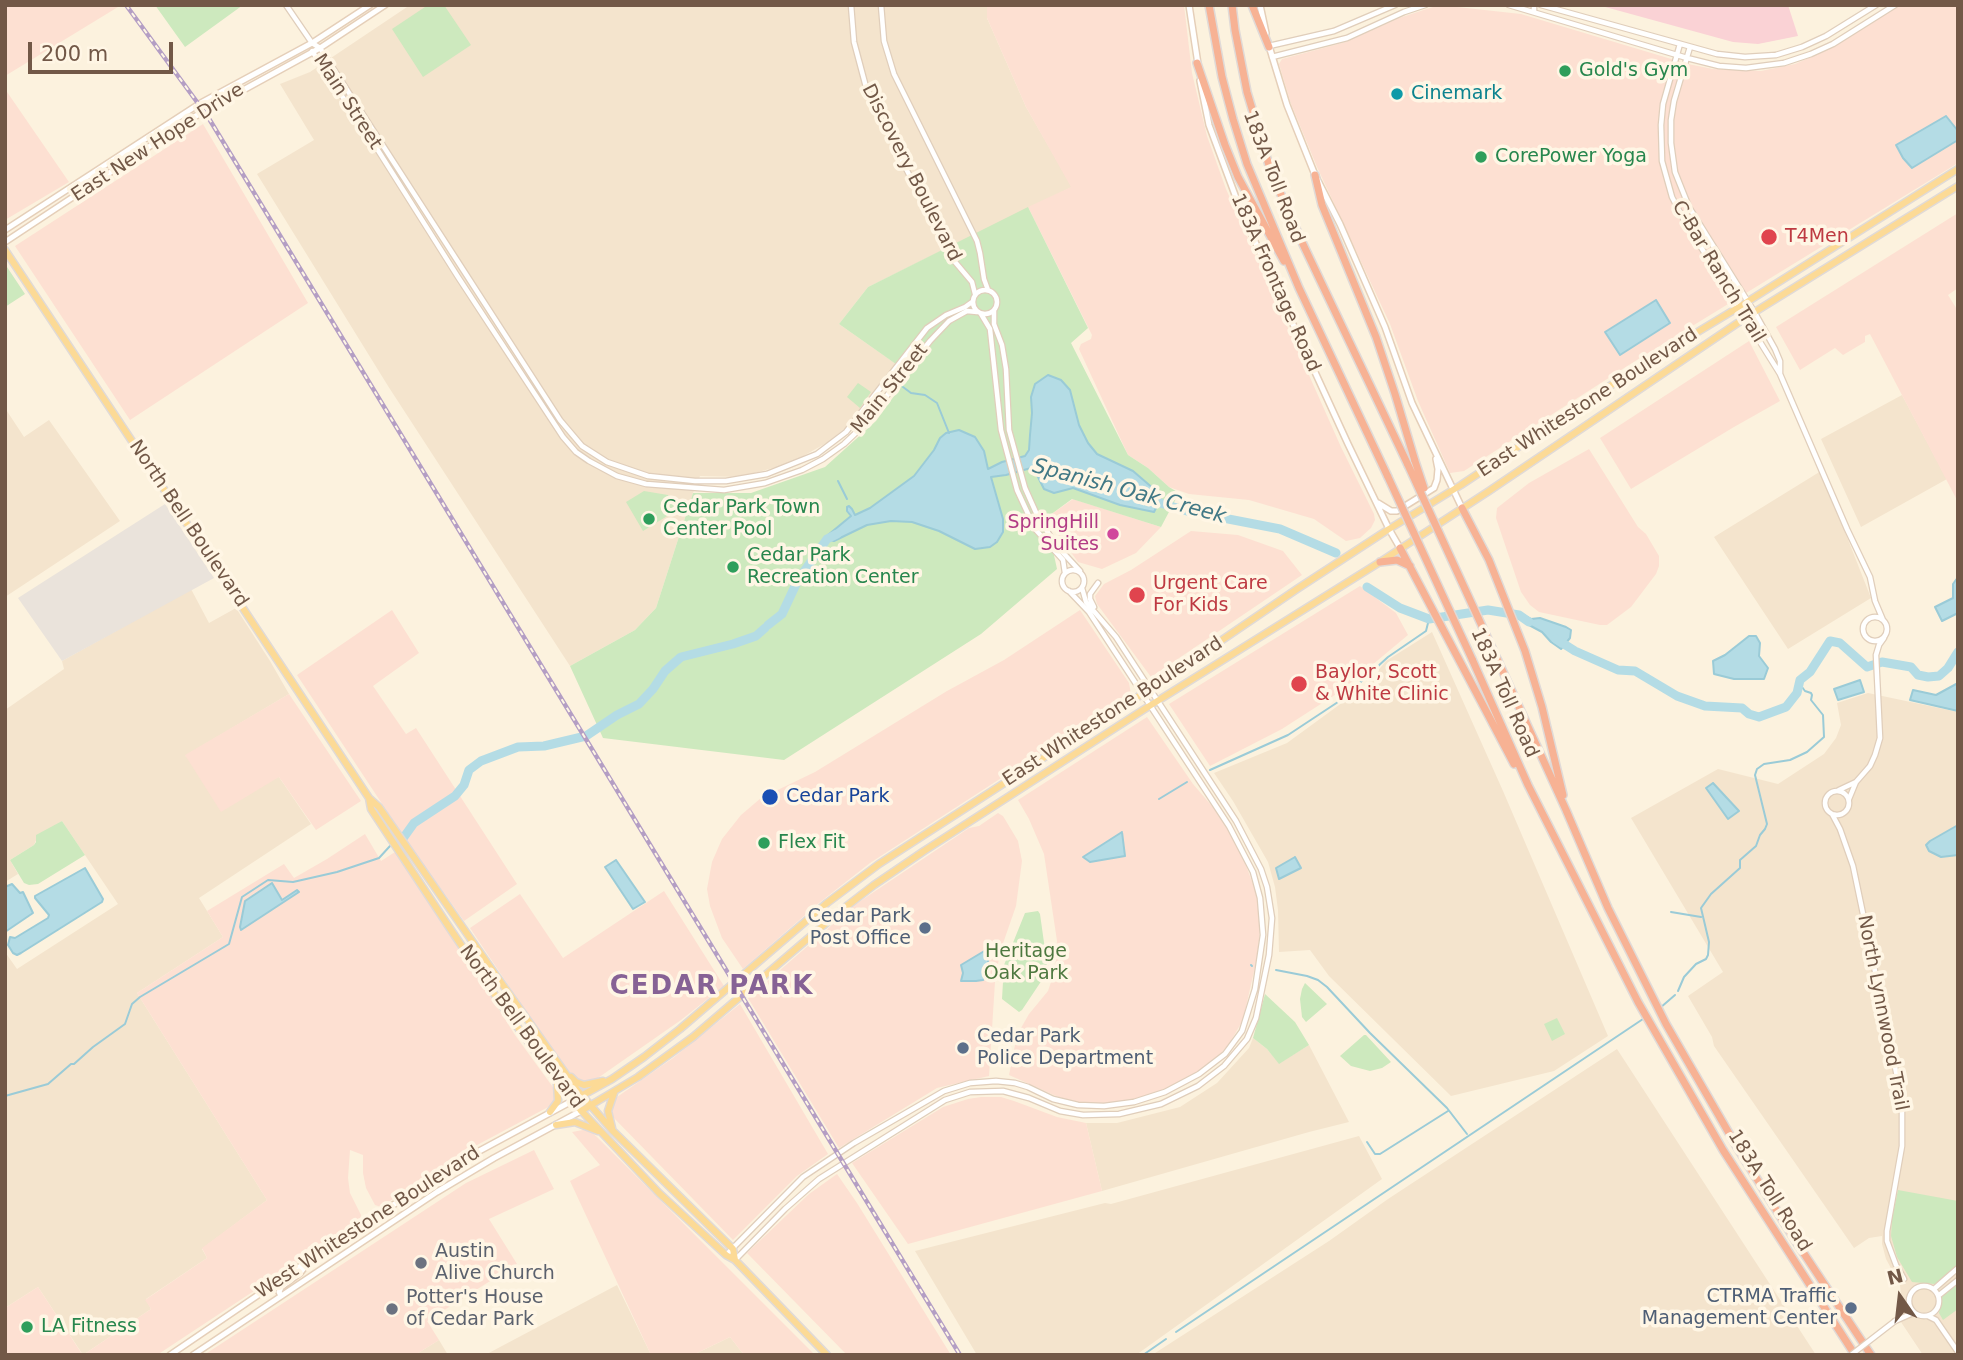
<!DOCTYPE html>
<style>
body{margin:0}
#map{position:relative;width:1963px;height:1360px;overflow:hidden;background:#fcf2de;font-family:"DejaVu Sans",sans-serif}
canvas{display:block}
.frame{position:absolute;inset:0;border:7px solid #725847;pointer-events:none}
.north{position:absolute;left:1865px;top:1262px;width:70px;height:70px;-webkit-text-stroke:5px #fff6e5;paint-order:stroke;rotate:346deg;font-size:19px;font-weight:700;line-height:28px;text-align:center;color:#725847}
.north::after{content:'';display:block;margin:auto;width:24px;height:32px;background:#725847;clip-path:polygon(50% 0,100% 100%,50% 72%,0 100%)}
.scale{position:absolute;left:28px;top:42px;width:145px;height:32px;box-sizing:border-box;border:4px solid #725847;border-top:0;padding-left:9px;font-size:21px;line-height:24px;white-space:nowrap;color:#725847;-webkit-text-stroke:5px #fff6e5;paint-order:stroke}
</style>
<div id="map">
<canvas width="1963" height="1360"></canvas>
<div class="frame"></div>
<div class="north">N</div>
<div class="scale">200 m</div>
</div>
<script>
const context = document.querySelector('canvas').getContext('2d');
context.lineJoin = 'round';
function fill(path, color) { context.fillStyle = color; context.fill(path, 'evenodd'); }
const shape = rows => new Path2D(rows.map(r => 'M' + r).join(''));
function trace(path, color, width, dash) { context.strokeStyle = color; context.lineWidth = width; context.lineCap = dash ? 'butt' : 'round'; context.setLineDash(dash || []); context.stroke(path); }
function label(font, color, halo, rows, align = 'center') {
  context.font = font + ' "DejaVu Sans",sans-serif'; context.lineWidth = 7; context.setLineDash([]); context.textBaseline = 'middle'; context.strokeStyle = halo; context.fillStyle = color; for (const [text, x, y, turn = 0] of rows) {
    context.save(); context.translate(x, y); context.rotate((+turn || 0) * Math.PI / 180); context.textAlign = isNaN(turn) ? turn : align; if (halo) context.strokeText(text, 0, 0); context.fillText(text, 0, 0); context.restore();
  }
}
fill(shape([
 [410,5,987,5,987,18,1026,107,1072,187,868,287,839,324,896,364,871,399,845,428,828,442,791,463,740,477,700,476,693,493,656,608,635,630,570,666,388,386,257,174,314,140,280,84,310,72],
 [1902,395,1947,479,1861,527,1821,439],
 [5,408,24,437,49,420,120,521,5,597],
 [1821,471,1871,598,1788,649,1714,537],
 [191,589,209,623,236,608,270,661,289,694,185,756,279,777,311,824,199,898,223,937,137,993,267,1200,202,1249,207,1258,146,1299,151,1309,83,1355,38,1287,5,1308,5,952,17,969,118,904,62,821,37,838,34,845,10,860,18,874,5,882,5,710,64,669,62,661],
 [1432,632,1503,791,1608,1036,1554,1071,1451,1096,1329,976,1310,950,1279,952,1278,910,1275,887,1268,862,1233,801,1214,773,1287,743,1365,686,1386,661],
 [1868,693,1958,712,1958,1355,1923,1355,1897,1316,1896,1309,1901,1296,1900,1285,1886,1259,1882,1244,1882,1236,1869,1238,1854,1248,1714,1046,1712,1037,1688,996,1723,972,1631,818,1718,769,1778,784,1824,754,1836,738,1841,725,1837,703],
 [1253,1038,1267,1049,1279,1063,1309,1045,1349,1122,1309,1132,1102,1191,1086,1123,1117,1123,1180,1107,1217,1083,1249,1048],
 [1617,1049,1816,1355,1152,1355,1329,1241,1388,1199],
 [1359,1136,1382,1179,1136,1355,977,1355,915,1251,1105,1203,1111,1204],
 [617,1285,651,1355,485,1355],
 [730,1337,744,1355,693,1355],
 [439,1340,448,1355,415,1355]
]), '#f4e4cd');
fill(shape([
 [5,5,117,5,118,7,5,76],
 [987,5,1184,5,1192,73,1207,136,1226,189,1341,447,1374,514,1375,520,1371,528,1360,538,1346,541,1314,519,1249,500,1189,494,1169,487,1148,468,1128,455,1079,349,1081,344,1091,339,1092,335,1028,207,1071,187,1026,107,987,18],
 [1439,5,1521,14,1688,64,1713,69,1761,71,1795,64,1827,50,1900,5,1958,5,1958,163,1632,363,1464,471,1450,473,1418,401,1390,324,1317,167,1291,104,1279,64,1282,59,1346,42,1399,18],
 [5,89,69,182,5,220],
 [203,124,308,303,130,420,15,246],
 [1958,213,1958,288,1948,295,1958,311,1958,502,1870,334,1865,336,1865,342,1843,355,1835,348,1800,370,1776,327],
 [1749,341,1780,401,1734,427,1631,489,1600,438],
 [1589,449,1638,527,1646,534,1659,556,1659,566,1656,574,1631,607,1607,625,1600,625,1539,612,1530,605,1521,592,1496,518,1497,508,1529,483],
 [1073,499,1161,527,1136,553,1102,569,1078,562,1046,518],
 [1191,531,1238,535,1283,551,1302,575,1151,677,1097,604,1095,596,1104,584,1131,570],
 [1360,586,1396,613,1408,635,1341,691,1282,729,1210,766,1169,704],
 [392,610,419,653,373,686,406,734,416,728,517,884,464,921,404,837,297,675],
 [1080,610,1129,683,1131,694,870,863,819,903,743,969,722,938,710,906,707,889,712,862,722,839,741,815,761,798,815,772,947,691,1004,660],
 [289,694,361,801,316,830,279,777,221,812,185,755],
 [1147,717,1193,784,1229,826,1244,860,1257,895,1259,909,1260,930,1257,958,1243,1020,1229,1044,1217,1058,1197,1073,1180,1083,1146,1096,1128,1101,1102,1104,1075,1102,1056,1096,1009,1075,1017,1035,1029,1014,1048,991,1055,970,1057,941,1044,854,1029,819,1018,800],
 [998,813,1003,816,1018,841,1022,861,1016,906,1000,952,995,982,989,1076,937,1088,839,1148,748,998,856,904,969,828,979,826],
 [365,834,381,861,395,852,478,976,515,1035,555,1090,556,1098,553,1103,552,1105,464,1152,381,1207,375,1205,366,1188,363,1173,363,1155,350,1150,348,1178,350,1193,361,1215,360,1221,157,1355,83,1355,151,1309,145,1300,207,1258,202,1248,267,1200,137,993,223,937,207,911,284,864,294,878,327,859],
 [664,891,724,986,681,1020,595,1080,580,1081,574,1078,537,1028,470,928,520,894,563,958],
 [740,1004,828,1154,797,1176,733,1240,611,1115,613,1105,617,1097,673,1058],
 [981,1097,1001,1097,1014,1101,1057,1117,1086,1123,1102,1191,908,1244,852,1163,943,1107,968,1099],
 [588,1129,597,1137,815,1355,744,1355,730,1337,693,1355,651,1355,570,1181,600,1165,572,1132],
 [534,1150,554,1189,489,1219,517,1264,427,1321,439,1340,415,1355,204,1355,466,1183],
 [837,1174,857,1203,951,1355,847,1355,747,1253,809,1194],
 [38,1287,82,1354,82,1355,5,1355,5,1308]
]), '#fde0d2');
fill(shape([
 [165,504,214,578,62,661,18,598]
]), '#eae3db');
fill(shape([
 [1598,5,1788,5,1798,36,1758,44,1733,42]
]), '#fad2d5');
fill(shape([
 [155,5,243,5,185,47],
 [428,5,444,5,471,45,423,77,392,29],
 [1028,207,1088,328,1071,343,1128,455,1148,468,1169,487,1179,493,1161,527,1072,499,1046,518,1057,569,981,634,784,760,603,738,570,666,635,630,656,608,693,493,751,493,825,467,876,421,910,374,839,324,868,287],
 [5,264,25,294,5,307],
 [858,383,871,392,860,408,847,397],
 [644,491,668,495,677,510,643,531,626,502],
 [62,821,85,855,38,884,29,885,24,883,10,860,34,845,36,842,36,835],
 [1038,911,1040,914,1047,964,1042,980,1022,1010,1019,1012,1002,999,1004,965,1025,913],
 [1305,983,1327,1004,1306,1022,1302,1017,1300,999,1302,989],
 [1265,994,1295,1022,1309,1045,1279,1064,1267,1049,1253,1038],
 [1557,1018,1565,1034,1552,1041,1544,1024],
 [1364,1035,1366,1035,1391,1062,1382,1068,1370,1071,1351,1066,1340,1056],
 [1898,1190,1958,1201,1958,1264,1939,1283,1934,1284,1912,1282,1897,1257,1891,1236,1892,1219],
 [1958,1282,1958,1309,1943,1320,1939,1313,1942,1296]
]), '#cde9be');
const water = shape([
 [1946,116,1958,131,1958,140,1912,168,1903,158,1896,145,1946,116],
 [1656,300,1670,323,1620,355,1605,332,1656,300],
 [1048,375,1061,380,1070,390,1079,425,1088,443,1097,454,1133,471,1162,496,1154,512,1120,505,1073,488,1054,493,1044,489,1035,471,1031,468,1006,475,991,477,1003,519,1003,532,997,542,990,547,975,549,939,531,912,522,891,521,867,525,834,541,827,539,828,535,851,516,847,511,847,507,849,506,852,509,855,515,870,508,914,476,934,450,940,438,946,433,959,430,975,437,984,451,988,469,1002,462,1025,456,1029,450,1030,435,1032,413,1031,397,1035,384,1048,375],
 [1958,577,1958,613,1942,621,1935,607,1953,598,1953,584,1958,577],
 [1523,615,1531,619,1540,618,1566,627,1571,630,1570,638,1561,649,1551,642,1542,632,1529,625,1519,617,1523,615],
 [1749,636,1756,636,1760,643,1759,656,1768,668,1764,679,1734,679,1714,674,1713,661,1725,655,1749,636],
 [1860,680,1864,692,1838,700,1834,689,1860,680],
 [1958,683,1958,711,1910,700,1913,690,1936,695,1958,683],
 [1713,783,1739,811,1728,819,1706,788,1713,783],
 [1958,825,1958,855,1941,857,1929,851,1926,845,1930,841,1958,825],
 [1122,832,1125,856,1090,862,1083,857,1122,832],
 [1295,857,1301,868,1279,879,1276,868,1295,857],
 [616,860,645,902,633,909,605,867,616,860],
 [85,868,103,899,102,902,21,953,17,955,13,953,8,945,10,937,15,938,48,918,49,915,35,898,35,896,85,868],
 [272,883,282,900,297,890,299,892,241,930,240,927,245,901,272,883],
 [12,884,20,893,23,892,33,913,5,932,5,887,12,884],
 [991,949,988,961,989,969,986,977,983,980,976,981,961,981,963,973,961,965,986,950,991,949]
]);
fill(water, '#b4dce5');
trace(water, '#9acbd7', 2);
trace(shape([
 [903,387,911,393,925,395,937,403,949,433],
 [838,481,847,499],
 [1210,770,1288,735,1341,700,1388,657,1426,631,1429,619],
 [1159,799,1187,782],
 [1671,912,1701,917],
 [1251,965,1252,966],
 [1276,970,1307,976,1318,980,1327,987,1370,1033,1447,1108,1467,1134],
 [1678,991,1684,977,1696,964,1706,959,1708,955,1709,942,1701,908,1711,894,1740,868,1740,860,1756,846,1760,835,1765,829,1767,824,1755,775,1757,769,1764,764,1790,760,1807,752,1824,737,1823,715,1811,700,1812,695,1811,693,1805,691,1802,687,1802,678],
 [1660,1008,1675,995],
 [5,1096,48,1084,71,1064,74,1064,93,1047,125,1024,132,1004,140,997,229,944,242,897,268,880,293,882,337,872,379,858,390,846],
 [1367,1142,1375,1154,1380,1154,1448,1111],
 [1176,1332,1643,1019],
 [1143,1355,1166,1339]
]), '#9acbd7', 2);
trace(shape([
 [1150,497,1157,502,1187,511,1280,529,1336,553],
 [1367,587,1400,608,1429,619,1488,610,1519,615,1529,622],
 [768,625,782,614,798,580,827,539,837,534],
 [1556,639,1575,651,1618,670,1635,671,1677,696,1705,706,1742,708,1749,714,1759,717,1786,707,1797,693,1800,680,1810,672,1830,641,1840,643,1867,667,1882,662,1911,667,1918,675,1928,677,1939,676,1948,668,1958,652],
 [404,837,414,823,455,796,464,785,469,770,481,761,518,747,544,746,586,736,617,715,639,704,653,689,665,671,681,657,733,644,756,636,765,628]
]), '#b4dce5', 9);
const tertiary = shape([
 [286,5,312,43,320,48,560,420,582,446,607,462,648,476,695,481,726,481,767,474,817,454,846,432,927,328,946,315,965,307,972,302],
 [851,5,854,42,866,87,873,103,950,256,972,282,975,294],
 [881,5,884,41,894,74,977,241,980,253,984,279,988,290],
 [1509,5,1687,58,1719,66,1746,68,1784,63,1811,54,1833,44,1895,5],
 [1541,5,1717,54,1745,57,1776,55,1802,47,1826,36,1876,5],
 [1534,12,1534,5],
 [1680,44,1663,104,1661,125,1662,161,1672,197,1684,220,1780,374,1847,529,1870,577,1875,601,1883,620],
 [1269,46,1334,31,1395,5],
 [1690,47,1674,101,1671,120,1671,143,1675,172,1689,207,1755,313,1775,349,1780,361,1780,373],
 [312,51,374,144,458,277,563,437,576,452,589,461,617,476,646,484,724,490,765,483,802,470,823,459,844,444,863,426,930,341,949,321,967,311,977,312],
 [1272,57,1347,38,1404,12,1425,5],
 '973 302a12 12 0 1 1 24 0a12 12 0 1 1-24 0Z',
 [994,310,994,324,1002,345,1006,369,1009,430,1025,488,1038,517,1047,531,1055,544,1080,571],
 [981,314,990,329,1001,430,1017,490,1035,529,1063,560,1065,573],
 '1062 581a11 11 0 1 1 22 0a11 11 0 1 1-22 0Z',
 [1094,607,1090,599,1090,594,1098,583],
 '1863 629a12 12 0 1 1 24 0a12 12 0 1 1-24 0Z',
 [1839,790,1856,782],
 '1825 803a12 12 0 1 1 24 0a12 12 0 1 1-24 0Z',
 [1849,799,1856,782,1870,766,1875,755,1880,738,1876,655,1879,645,1884,638],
 [1832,814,1840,829,1853,866,1899,1086,1902,1105,1902,1146,1887,1231,1887,1241,1896,1265,1904,1279],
 [726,1255,803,1177,854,1143,944,1091,970,1083,996,1081,1015,1083,1028,1087,1053,1099,1078,1105,1104,1106,1134,1102,1165,1092,1199,1074,1225,1054,1242,1031,1255,989,1263,935,1260,898,1253,872,1229,826,1089,612,1069,591],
 [735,1260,785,1209,819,1179,945,1100,970,1092,1003,1091,1029,1098,1060,1111,1083,1115,1119,1114,1161,1104,1198,1086,1224,1066,1247,1039,1256,1018,1269,955,1272,918,1267,887,1261,869,1236,821,1116,637,1086,602,1082,588],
 '1909 1301a15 15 0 1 1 30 0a15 15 0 1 1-30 0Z',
 [1934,1289,1958,1268],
 [1938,1296,1958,1280],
 [1928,1316,1936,1320,1958,1352],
 [1895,1321,1913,1313]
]);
const secondary = shape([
 [1189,5,1198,64],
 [1260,5,1266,33],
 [1269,46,1287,105,1315,175,1340,224,1385,327,1412,403,1462,508],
 [1200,81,1209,125,1241,211,1348,444,1389,529,1400,548],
 [5,230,199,104,312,43,370,5],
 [5,242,194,117,320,48,385,5],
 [1378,503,1391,511,1397,511,1434,488,1437,480,1438,469,1436,459],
 [281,1296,279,1292,281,1287,300,1273,307,1264],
 [170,1355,311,1259,457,1163,572,1101],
 [193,1355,437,1192,494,1158,581,1111]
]);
const primary = shape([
 [5,250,369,798,379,807,495,974,578,1091,612,1130,733,1249,735,1260],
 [369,798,371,809,451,930,505,1010,572,1101,659,1193,726,1255,735,1260,827,1355],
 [571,1077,576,1082,584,1085,603,1081],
 [572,1101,612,1079,644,1057,680,1029,827,903,879,864,1150,689,1297,589,1389,529,1461,485,1628,374,1739,307,1958,169],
 [581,1111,638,1077,693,1037,839,912,874,885,924,851,1143,710,1380,562,1489,491,1745,318,1958,186],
 [550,1112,558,1101,557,1084],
 [556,1125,575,1122,598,1131],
 [612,1128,608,1111,614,1093]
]);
const motorway = shape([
 [1209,5,1222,77,1233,119,1247,164,1299,288,1388,477],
 [1232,5,1235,30,1247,92,1271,172,1301,240,1408,465],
 [1252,5,1269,47],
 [1197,63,1225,145,1238,177,1284,261],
 [1315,175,1322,205,1376,337,1395,394,1415,461],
 [1462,508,1489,560,1525,651,1542,707,1563,795],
 [1400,548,1514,764],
 [1380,562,1397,560,1410,566],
 [1472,659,1528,785,1638,1002,1723,1150,1855,1355],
 [1498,661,1566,810,1608,908,1666,1024,1737,1147,1797,1243,1871,1355]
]);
trace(tertiary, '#e0cebb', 7);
trace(secondary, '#e5cfb9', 8);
trace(primary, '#e0dad7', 9);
trace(motorway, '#e0dad7', 10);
trace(tertiary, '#fff', 4.5);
trace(secondary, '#fff', 5);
trace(primary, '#fcda96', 6);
trace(motorway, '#f7b294', 7);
const rail = shape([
 [126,5,208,117,960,1355]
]);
trace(rail, '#b49ec4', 4.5);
trace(rail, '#fff6e5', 2, [5]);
const tertiaryBridge = shape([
 [1851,1355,1895,1321]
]);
const motorwayBridge = shape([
 [1415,461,1424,488],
 [1408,465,1498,661],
 [1388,477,1472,659]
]);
trace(tertiaryBridge, '#e0cebb', 7, []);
trace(motorwayBridge, '#e0dad7', 10, []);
trace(tertiaryBridge, '#fff', 4.5);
trace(motorwayBridge, '#f7b294', 7);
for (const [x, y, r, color] of [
 [1565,71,7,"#2e9e5b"],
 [1397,94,7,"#0f9aa8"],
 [1481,157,7,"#2e9e5b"],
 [1769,237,9,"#e0444e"],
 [649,519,7,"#2e9e5b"],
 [1113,534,7,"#d1479c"],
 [733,567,7,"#2e9e5b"],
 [1137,595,9,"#e0444e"],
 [1299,684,9,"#e0444e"],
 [770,797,9,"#1a4fb4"],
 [764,843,7,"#2e9e5b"],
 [925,928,7,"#5c6f8a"],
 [963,1048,7,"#5c6f8a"],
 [421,1263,7,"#6b7280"],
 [1851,1308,7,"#5c6f8a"],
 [392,1309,7,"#6b7280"],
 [27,1327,7,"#2e9e5b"]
]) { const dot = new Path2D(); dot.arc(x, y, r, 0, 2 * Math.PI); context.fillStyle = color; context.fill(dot); trace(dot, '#fff6e5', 2.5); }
label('19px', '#27864d', '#fff6e5', [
 ["Gold's Gym",1579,71],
 ["CorePower Yoga",1495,157],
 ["Cedar Park Town",663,508],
 ["Center Pool",663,530],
 ["Cedar Park",747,556],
 ["Recreation Center",747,578],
 ["Flex Fit",778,843],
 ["LA Fitness",41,1327]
], 'left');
label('19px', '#0d838f', '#fff6e5', [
 ["Cinemark",1411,94]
], 'left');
label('19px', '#725847', '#fff6e5', [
 ["Main Street",347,102,57],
 ["East New Hope Drive",158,143,-33],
 ["Discovery Boulevard",911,173,63],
 ["183A Toll Road",1273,177,69],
 ["C-Bar Ranch Trail",1718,272,59],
 ["183A Frontage Road",1275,283,66],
 ["Main Street",890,389,-51],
 ["East Whitestone Boulevard",1588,403,-33],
 ["North Bell Boulevard",188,524,56],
 ["183A Toll Road",1504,693,66],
 ["East Whitestone Boulevard",1113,712,-33],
 ["North Lynnwood Trail",1882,1013,79],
 ["North Bell Boulevard",521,1027,54],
 ["183A Toll Road",1769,1191,58],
 ["West Whitestone Boulevard",368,1223,-33]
]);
label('19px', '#be3a42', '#fff6e5', [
 ["T4Men",1785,237],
 ["Urgent Care",1153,584],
 ["For Kids",1153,606],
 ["Baylor, Scott",1315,673],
 ["& White Clinic",1315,695]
], 'left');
label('19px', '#b23c85', '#fff6e5', [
 ["SpringHill",1099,523],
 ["Suites",1099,545]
], 'right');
label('19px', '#164399', '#fff6e5', [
 ["Cedar Park",786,797]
], 'left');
label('19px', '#4e5e75', '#fff6e5', [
 ["Cedar Park",911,917],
 ["Post Office",911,939],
 ["Cedar Park",977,1037,"left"],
 ["Police Department",977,1059,"left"],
 ["CTRMA Traffic",1837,1297],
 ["Management Center",1837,1319]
], 'right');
label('19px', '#4d783f', '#fff6e5', [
 ["Heritage",1026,952],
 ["Oak Park",1026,974]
]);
label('19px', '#5b616d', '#fff6e5', [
 ["Austin",435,1252],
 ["Alive Church",435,1274],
 ["Potter's House",406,1298],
 ["of Cedar Park",406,1320]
], 'left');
label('italic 21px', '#417885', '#fff6e5', [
 ["Spanish Oak Creek",1129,492,15]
]);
context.letterSpacing = '2px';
label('bold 26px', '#866295', '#fff6e5', [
 ["CEDAR PARK",712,987]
]);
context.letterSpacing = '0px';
</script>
